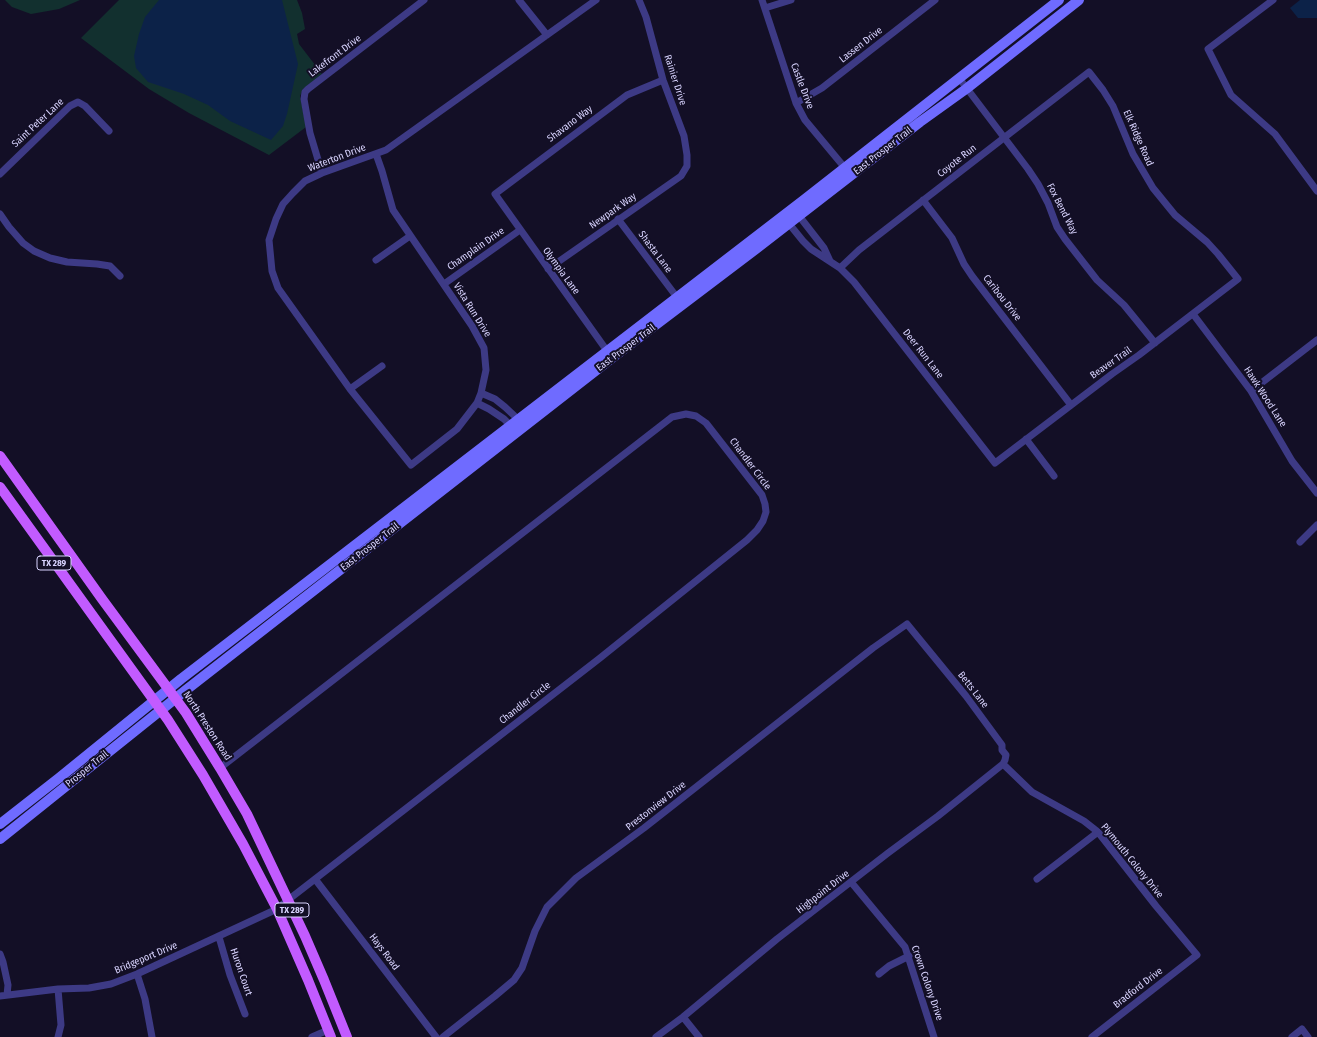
<!DOCTYPE html>
<style>
body{margin:0}
canvas{display:block;background:#130f26}
</style>
<canvas width="1317" height="1037"></canvas>
<script>
const context = document.querySelector('canvas').getContext('2d');
context.lineJoin = 'round';
function fill(path, color) { context.fillStyle = color; context.fill(path, 'evenodd'); }
const shape = rows => new Path2D(rows.map(r => 'M' + r).join(''));
function trace(path, color, width, dash) { context.strokeStyle = color; context.lineWidth = width; context.lineCap = dash ? 'butt' : 'round'; context.setLineDash(dash || []); context.stroke(path); }
function label(font, color, halo, rows, align = 'center') {
  context.font = font + ' "Fira Sans Condensed",sans-serif'; context.lineWidth = 4; context.setLineDash([]); context.textBaseline = 'middle'; context.strokeStyle = halo; context.fillStyle = color; for (const [text, x, y, turn = 0] of rows) {
    context.save(); context.translate(x, y); context.rotate((+turn || 0) * Math.PI / 180); context.textAlign = isNaN(turn) ? turn : align; if (halo) context.strokeText(text, 0, 0); context.fillText(text, 0, 0); context.restore();
  }
}
fill(shape([
 [5,0,80,0,59,9,31,14,12,7],
 [119,0,297,0,302,13,305,29,297,34,299,44,322,74,303,89,300,96,306,127,269,155,189,113,149,89,81,38]
]), '#12302f');
fill(shape([
 [159,0,282,0,298,64,287,114,283,126,271,140,230,121,208,105,184,94,148,82,136,68,134,56,139,34,145,17],
 [1300,0,1317,0,1317,18,1298,18,1290,8]
]), '#0c2248');
trace(shape([
 [519,0,547,35],
 [762,0,796,103,805,120,845,168],
 [1273,0,1208,49,1231,95,1275,134,1317,191],
 [765,8,791,0],
 [959,78,1028,169,1038,184,1048,203,1057,227,1065,239,1097,280,1124,305,1155,343],
 [796,103,822,88,935,0],
 [376,154,382,171,393,210,472,326,484,348,486,370,481,393,477,403,457,429,411,465,350,389,278,288,272,271,269,240,276,219,283,204,293,193,305,181,322,173,386,150,596,0],
 [322,173,310,133,304,99,305,92,308,89,424,0],
 [0,174,70,106,78,102,85,106,109,131],
 [923,200,952,238,964,264,972,276,1071,405],
 [796,212,824,248,830,261],
 [0,214,9,227,23,243,34,251,50,258,67,262,97,264,110,266,120,276],
 [618,219,676,296],
 [786,220,803,241,811,249,840,268,854,282,995,463,1112,374,1139,355,1238,279,1218,254,1207,242,1175,215,1153,188,1133,154,1113,106,1103,90,1089,72,859,250,840,268],
 [376,260,410,236],
 [548,269,681,176,687,166,687,155,684,136,663,80,646,17,639,0],
 [444,284,520,230],
 [1193,314,1251,391,1292,461,1317,493],
 [610,355,495,194,627,95,663,80],
 [350,389,382,366],
 [1251,391,1317,340],
 [481,393,495,399,505,407,521,422],
 [477,403,489,409,504,419,513,428],
 [1026,439,1054,476],
 [1300,542,1317,525],
 [1003,764,1032,792,1084,821,1098,832,1156,906,1197,955,1092,1037],
 [315,879,436,1037],
 [1037,879,1098,832],
 [851,882,905,947,934,1037],
 [219,937,230,975,245,1014],
 [0,954,3,962,8,985,7,995],
 [137,974,145,999,152,1037],
 [879,974,889,966,909,956],
 [58,989,61,1025,58,1037],
 [0,996,58,989,89,988,111,984,137,974,277,909,288,900,600,658,747,540,757,530,763,521,766,512,765,504,762,495,706,423,696,416,686,414,672,417,220,768],
 [683,1017,699,1037],
 [312,1037,328,1030],
 [443,1037,495,996,514,980,522,968,535,931,547,907,576,878,644,828,873,648,907,624,966,696,1002,745,1002,750,1006,755,1005,760,1003,764,938,816,888,853,777,939,683,1017,656,1037],
 [1292,1037,1302,1029,1308,1037]
]), '#3d3a85', 7);
trace(shape([
 [0,824,59,778,181,679,805,199,1059,0],
 [0,839,186,690,612,358,756,249,920,122,966,89,1079,0]
]), '#6f6bff', 10);
trace(shape([
 [0,456,102,599,186,713,220,768,247,814,305,936,324,980,347,1037],
 [0,487,168,720,203,775,243,844,277,909,308,980,331,1037]
]), '#c25bff', 10);
for (const [x, y, w] of [
 [54,563,34],
 [292,910,34]
]) { const box = new Path2D(); box.roundRect(x - w / 2, y - 7, w, 14, 3); context.fillStyle = '#130f26'; context.fill(box); trace(box, '#d9d4ff', 1); }
label('bold 9px', '#d9d4ff', null, [
 ["TX 289",54,563],
 ["TX 289",292,910]
]);
label('10px', '#d9d4ff', '#130f26', [
 ["Lassen Drive",861,45,-38],
 ["Lakefront Drive",335,56,-37],
 ["Rainier Drive",675,80,72],
 ["Castle Drive",802,86,69],
 ["Saint Peter Lane",38,123,-43],
 ["Shavano Way",570,124,-37],
 ["Elk Ridge Road",1138,138,66],
 ["East Prosper Trail",883,151,-38],
 ["Waterton Drive",337,158,-21],
 ["Coyote Run",957,161,-38],
 ["Fox Bend Way",1062,209,63],
 ["Newpark Way",613,211,-35],
 ["Champlain Drive",476,249,-35],
 ["Shasta Lane",655,252,53],
 ["Olympia Lane",561,271,54],
 ["Caribou Drive",1002,298,52],
 ["Vista Run Drive",472,310,58],
 ["East Prosper Trail",626,348,-37],
 ["Deer Run Lane",923,354,52],
 ["Beaver Trail",1111,363,-35],
 ["Hawk Wood Lane",1265,397,57],
 ["Chandler Circle",750,464,53],
 ["East Prosper Trail",370,547,-38],
 ["Betts Lane",973,690,52],
 ["Chandler Circle",525,703,-38],
 ["North Preston Road",207,726,57],
 ["Prosper Trail",87,769,-39],
 ["Prestonview Drive",656,806,-38],
 ["Plymouth Colony Drive",1132,861,51],
 ["Highpoint Drive",823,892,-38],
 ["Hays Road",384,952,53],
 ["Bridgeport Drive",146,958,-23],
 ["Huron Court",241,972,71],
 ["Crown Colony Drive",927,983,71],
 ["Bradford Drive",1138,988,-38]
]);
</script>
